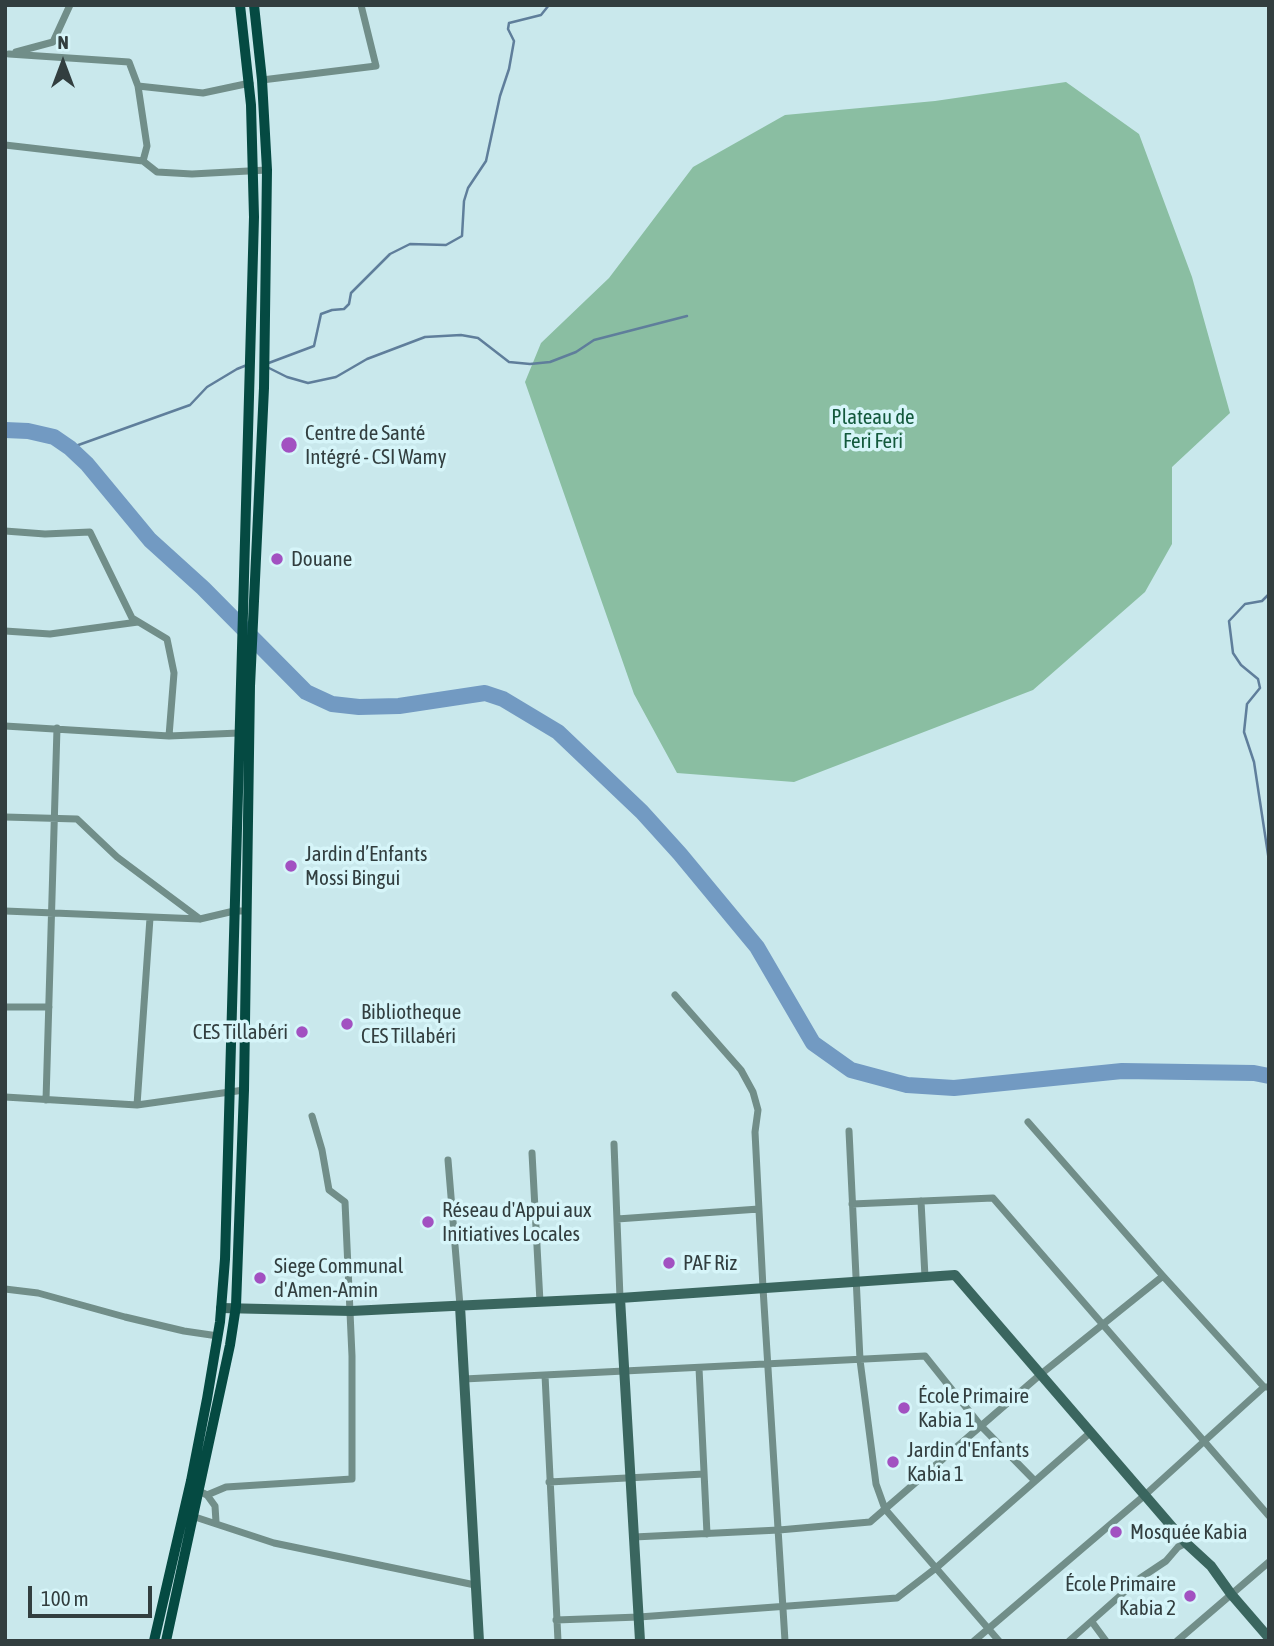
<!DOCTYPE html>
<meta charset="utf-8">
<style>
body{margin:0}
#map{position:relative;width:1274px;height:1646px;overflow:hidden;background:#c9e8ec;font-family:"Asap Condensed",sans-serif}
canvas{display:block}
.frame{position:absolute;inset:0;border:7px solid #323e3f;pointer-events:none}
.north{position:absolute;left:28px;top:28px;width:70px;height:70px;-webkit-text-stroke:5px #d6f5f9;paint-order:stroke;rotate:0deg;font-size:19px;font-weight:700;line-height:28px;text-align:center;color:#323e3f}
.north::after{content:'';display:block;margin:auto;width:24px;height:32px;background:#323e3f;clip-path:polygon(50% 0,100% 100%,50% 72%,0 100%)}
.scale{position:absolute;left:28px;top:1586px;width:124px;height:32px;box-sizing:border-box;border:4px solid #323e3f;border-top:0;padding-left:9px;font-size:21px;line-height:24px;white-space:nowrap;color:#323e3f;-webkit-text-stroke:5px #d6f5f9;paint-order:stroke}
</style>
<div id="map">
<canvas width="1274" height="1646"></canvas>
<div class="frame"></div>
<div class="north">N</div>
<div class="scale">100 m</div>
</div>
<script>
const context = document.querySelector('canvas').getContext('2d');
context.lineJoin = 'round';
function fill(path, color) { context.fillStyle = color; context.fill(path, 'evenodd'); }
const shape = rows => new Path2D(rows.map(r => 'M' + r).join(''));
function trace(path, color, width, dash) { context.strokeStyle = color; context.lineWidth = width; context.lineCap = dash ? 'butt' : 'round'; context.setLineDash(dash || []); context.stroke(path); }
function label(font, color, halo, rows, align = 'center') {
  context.font = font + ' "Asap Condensed",sans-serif'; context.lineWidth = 7; context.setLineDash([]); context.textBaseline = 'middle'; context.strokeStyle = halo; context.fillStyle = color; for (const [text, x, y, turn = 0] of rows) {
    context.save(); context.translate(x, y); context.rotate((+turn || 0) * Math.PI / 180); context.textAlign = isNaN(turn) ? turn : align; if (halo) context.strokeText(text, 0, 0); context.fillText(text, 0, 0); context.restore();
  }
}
fill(shape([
 [1066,82,1139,134,1192,277,1230,413,1172,467,1172,544,1145,592,1033,690,794,782,677,773,634,694,525,382,541,343,609,278,693,167,785,115,935,101]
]), '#8abea2');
trace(shape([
 [266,364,314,346,321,314,332,310,344,309,349,304,351,293,390,254,410,244,446,245,462,236,464,201,468,188,486,161,500,96,509,69,514,41,508,29,509,23,541,15,549,5],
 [269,368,287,377,308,383,336,377,367,359,425,337,461,335,478,338,509,362,530,364,550,362,576,352,594,340,687,316],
 [70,448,190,405,207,387,237,369,247,365],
 [1269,594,1262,601,1245,604,1229,621,1233,653,1241,665,1258,679,1260,688,1247,704,1244,732,1254,762,1269,861]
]), '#5f7e9b', 2.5);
trace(shape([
 [5,430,28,431,54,437,70,448,87,464,150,540,203,588,306,692,332,704,359,707,399,706,485,693,503,699,558,732,642,812,680,854,757,947,813,1043,851,1070,907,1085,954,1088,1122,1071,1254,1073,1269,1076]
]), '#729ac2', 16);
trace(shape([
 [16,52,53,42,70,5],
 [9,54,129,62,138,86,203,93,250,83],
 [262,80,376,66,361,5],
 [138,86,147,146,143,161],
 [5,145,143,161,157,172,192,174,267,170],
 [5,531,45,534,90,532,132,618,167,639,174,673,169,736],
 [5,631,50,634,138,622],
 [5,726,169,736,239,733],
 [5,817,77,819,117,857,200,919],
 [5,911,200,919,234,911,247,911],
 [675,995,741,1070,753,1092,758,1110,755,1132,763,1288,785,1641],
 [5,1007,49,1007],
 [5,1097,137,1105,244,1090],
 [46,1100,57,728],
 [137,1105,150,918],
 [1028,1122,1163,1276,1264,1387],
 [849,1131,860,1360,876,1484,885,1509,999,1641],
 [614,1144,620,1298],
 [532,1153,540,1302],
 [448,1160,460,1306],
 [921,1201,925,1277],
 [852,1204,993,1198,1269,1516],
 [617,1219,759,1209],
 [5,1289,38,1293,125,1317,184,1331,218,1336],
 [699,1368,707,1534],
 [545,1375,558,1641],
 [464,1379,925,1356,981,1426,1034,1480],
 [549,1482,704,1474],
 [203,1493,207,1495,215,1506,216,1522],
 [207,1495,226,1487,352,1479,352,1356,345,1202,329,1190,322,1150,312,1116],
 [192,1516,274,1543,475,1585],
 [634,1537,779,1530,870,1522,1041,1374,1163,1276],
 [556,1620,639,1617,897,1598,936,1568,1091,1432],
 [1092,1622,1106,1641],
 [974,1641,1145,1495,1264,1387,1269,1387],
 [1069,1641,1139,1579,1166,1561,1178,1547,1186,1543],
 [1177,1641,1269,1562]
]), '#718e89', 7);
trace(shape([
 [620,1298,640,1641],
 [460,1306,479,1641],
 [221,1308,351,1311,452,1306,620,1298,955,1275,1186,1543,1211,1566,1231,1594,1269,1638]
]), '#3a665f', 10);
trace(shape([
 [154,1641,191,1481,207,1399,220,1322,225,1259,254,217,251,105,240,5],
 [166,1641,230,1345,236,1306,244,1090,250,686,264,388,267,170,262,80,254,5]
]), '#054a42', 10);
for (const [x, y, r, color] of [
 [289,445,9,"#a251c1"],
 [277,559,7,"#a251c1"],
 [291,866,7,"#a251c1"],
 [347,1024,7,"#a251c1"],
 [302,1032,7,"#a251c1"],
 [428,1222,7,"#a251c1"],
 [669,1263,7,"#a251c1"],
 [260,1278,7,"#a251c1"],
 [904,1408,7,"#a251c1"],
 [893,1462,7,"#a251c1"],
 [1116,1532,7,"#a251c1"],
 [1190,1596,7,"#a251c1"]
]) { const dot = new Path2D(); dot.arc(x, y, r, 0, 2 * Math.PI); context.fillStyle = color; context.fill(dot); trace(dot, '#d6f5f9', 2.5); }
label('21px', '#13593c', '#d6f5f9', [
 ["Plateau de",873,417],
 ["Feri Feri",873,441]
]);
label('21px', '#323e3f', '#d6f5f9', [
 ["Centre de Santé",305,433],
 ["Intégré - CSI Wamy",305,457],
 ["Douane",291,559],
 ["Jardin d’Enfants",305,854],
 ["Mossi Bingui",305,878],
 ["Bibliotheque",361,1012],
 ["CES Tillabéri",361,1036],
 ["CES Tillabéri",288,1032,"right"],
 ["Réseau d'Appui aux",442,1210],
 ["Initiatives Locales",442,1234],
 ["PAF Riz",683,1263],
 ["Siege Communal",274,1266],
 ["d'Amen-Amin",274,1290],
 ["École Primaire",918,1396],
 ["Kabia 1",918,1420],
 ["Jardin d'Enfants",907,1450],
 ["Kabia 1",907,1474],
 ["Mosquée Kabia",1130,1532],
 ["École Primaire",1176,1584,"right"],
 ["Kabia 2",1176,1608,"right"]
], 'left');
</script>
